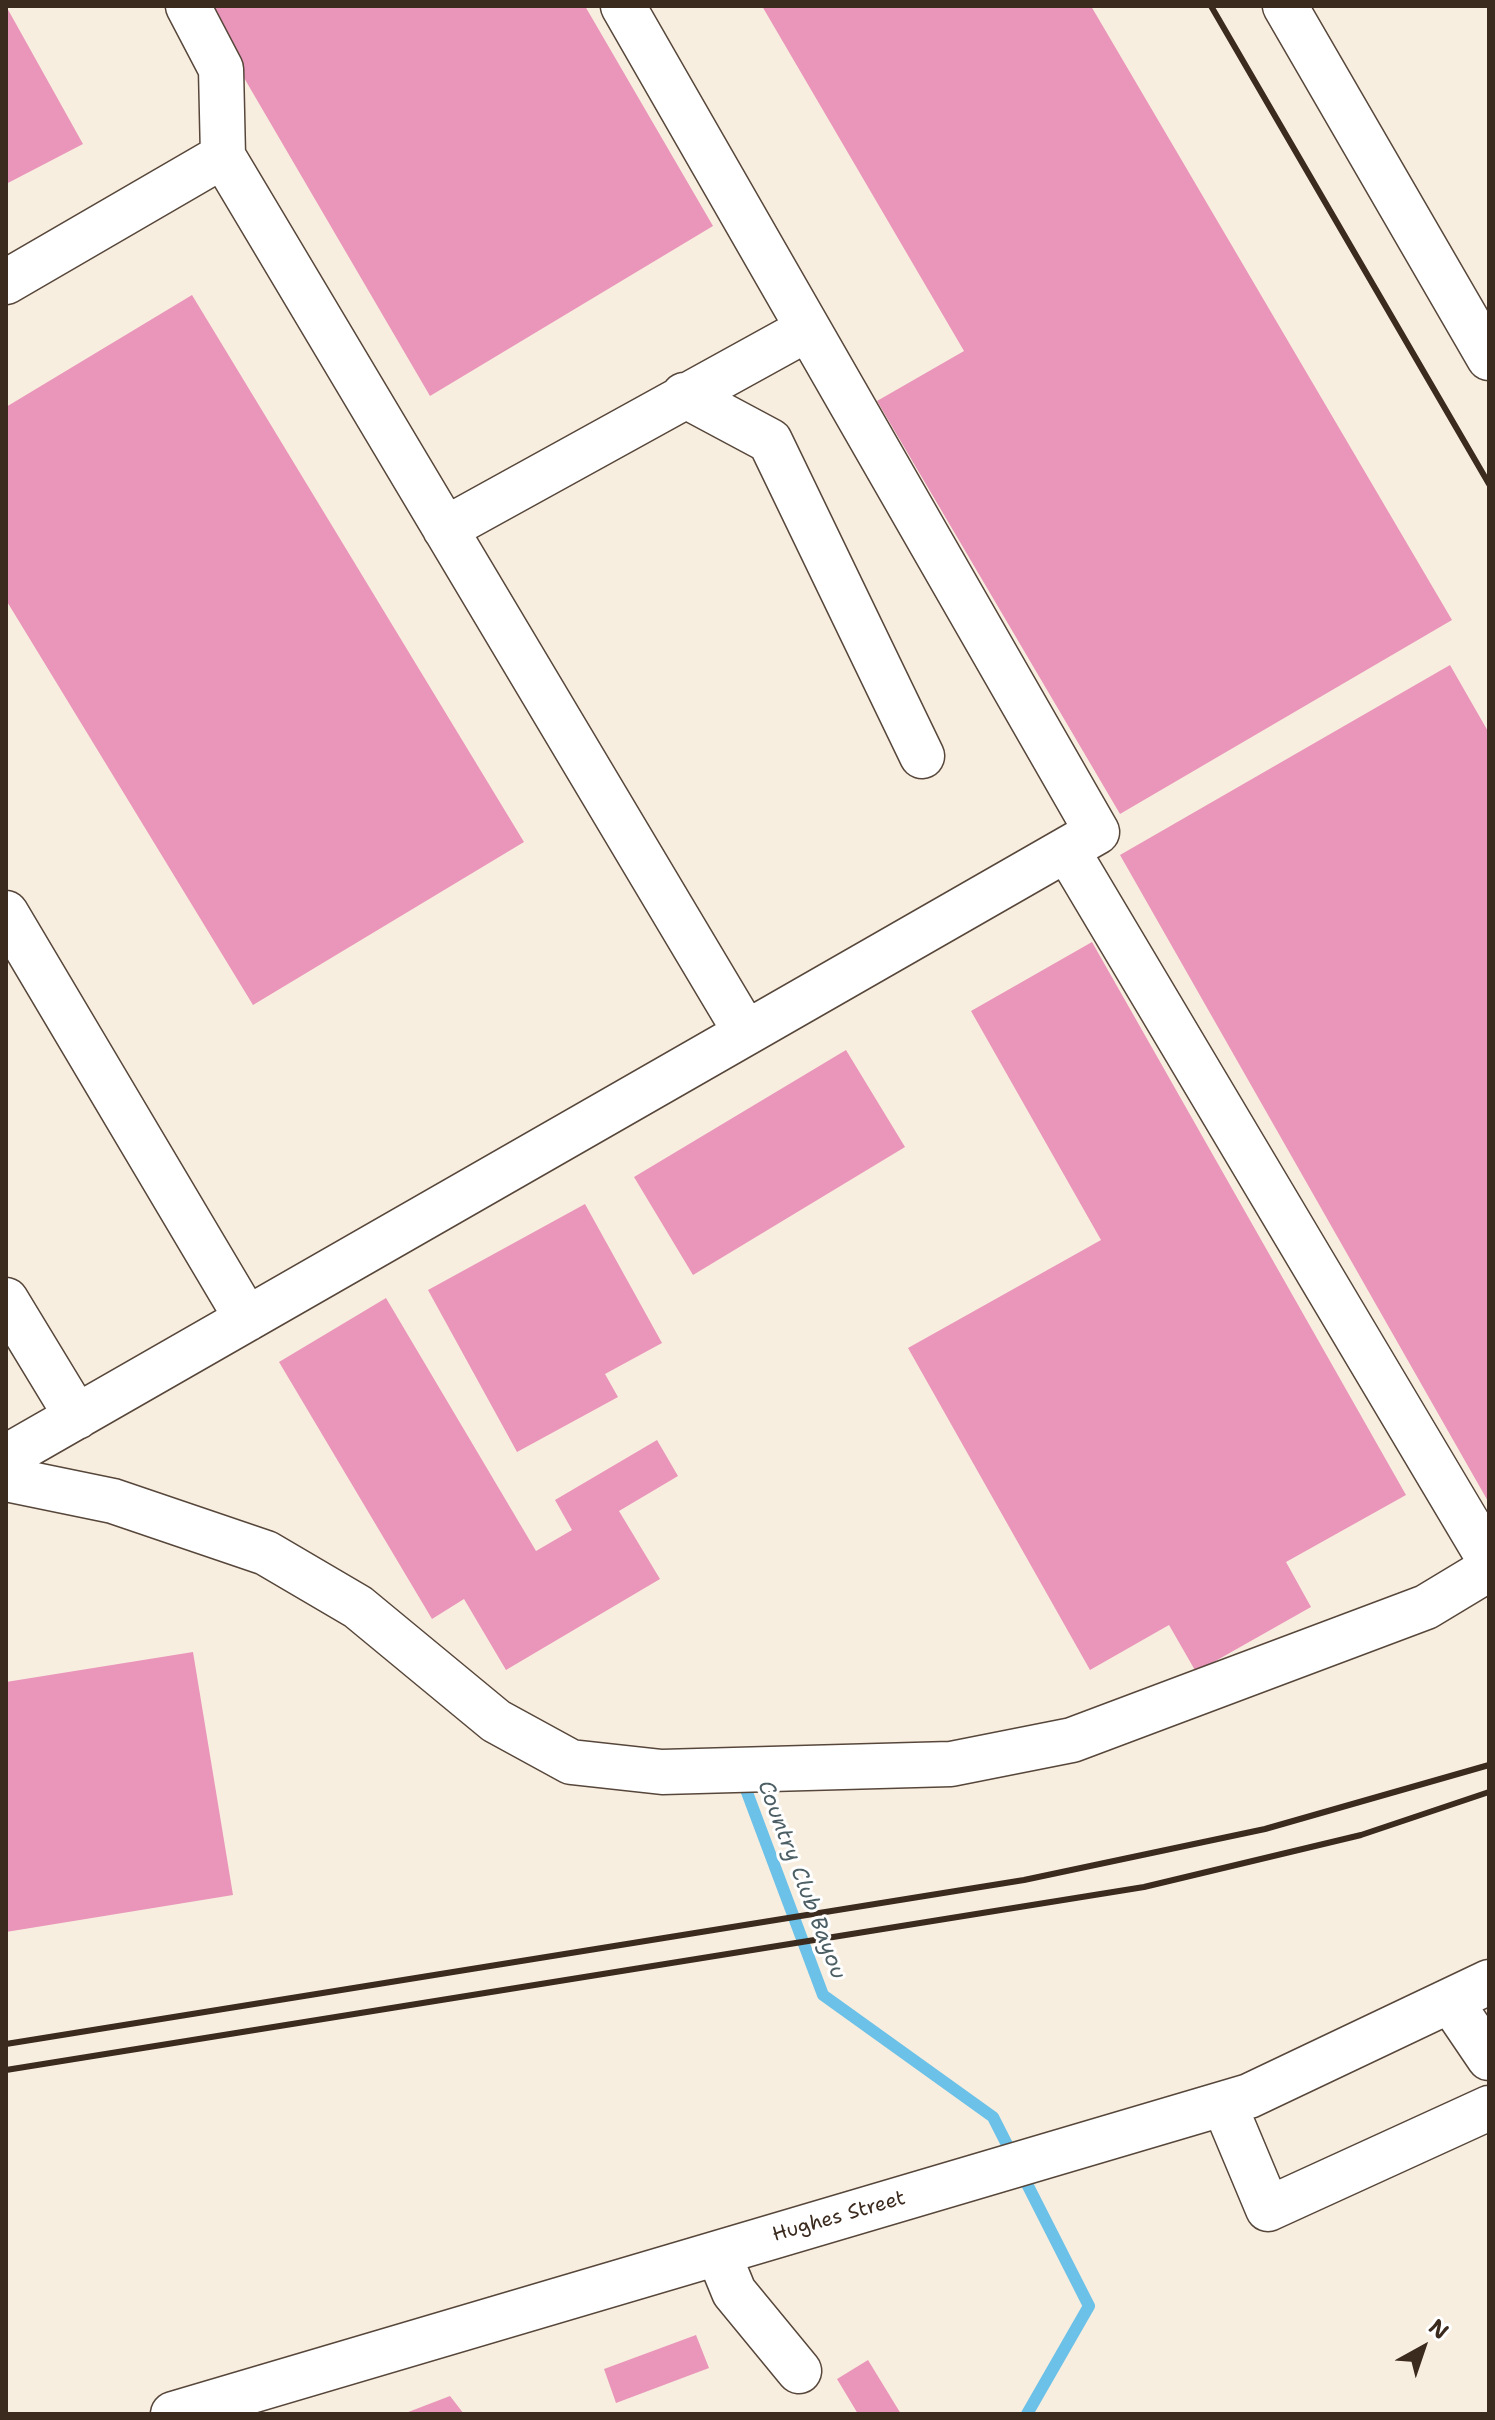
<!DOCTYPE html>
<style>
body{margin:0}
#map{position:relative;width:1495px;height:2420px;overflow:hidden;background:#f8eedf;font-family:"Shantell Sans",sans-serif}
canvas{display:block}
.frame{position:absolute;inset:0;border:8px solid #3b2a1e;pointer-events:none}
.north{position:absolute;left:1383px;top:2308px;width:80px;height:80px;-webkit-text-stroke:6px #fff;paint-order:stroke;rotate:40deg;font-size:22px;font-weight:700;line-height:32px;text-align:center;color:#3b2a1e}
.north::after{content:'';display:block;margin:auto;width:28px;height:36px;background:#3b2a1e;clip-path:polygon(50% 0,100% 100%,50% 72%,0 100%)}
</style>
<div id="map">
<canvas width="1495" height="2420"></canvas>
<div class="frame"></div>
<div class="north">N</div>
</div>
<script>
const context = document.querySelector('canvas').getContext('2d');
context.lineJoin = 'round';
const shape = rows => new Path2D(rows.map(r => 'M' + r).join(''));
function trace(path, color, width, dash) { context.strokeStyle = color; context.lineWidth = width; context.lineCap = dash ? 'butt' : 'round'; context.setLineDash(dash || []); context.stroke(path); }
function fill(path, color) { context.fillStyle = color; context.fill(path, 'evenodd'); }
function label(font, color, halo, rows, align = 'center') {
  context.font = font + ' "Shantell Sans",sans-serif'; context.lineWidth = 6; context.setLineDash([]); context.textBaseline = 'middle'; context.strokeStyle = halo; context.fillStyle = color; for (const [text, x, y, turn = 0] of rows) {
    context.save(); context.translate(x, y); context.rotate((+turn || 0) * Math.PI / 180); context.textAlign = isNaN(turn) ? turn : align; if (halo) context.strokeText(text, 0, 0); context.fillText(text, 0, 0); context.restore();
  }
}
trace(shape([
 [742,1779,823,1995,993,2117,1089,2306,1027,2414]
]), '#6bc1e8', 12);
fill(shape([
 [6,6,83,144,6,184],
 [202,6,585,6,713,226,430,396],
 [762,6,1091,6,1452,620,1120,814,877,401,964,351],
 [192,295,524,842,253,1005,6,600,6,407],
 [1450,665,1489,733,1489,1503,1120,855],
 [1092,942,1406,1495,1286,1562,1311,1607,1196,1672,1169,1625,1090,1670,908,1348,1101,1240,971,1011],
 [846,1050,905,1147,693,1275,634,1177],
 [585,1204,662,1343,605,1374,618,1397,517,1452,428,1290],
 [386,1298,536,1551,572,1530,555,1500,657,1440,678,1476,619,1511,660,1579,506,1670,464,1599,432,1619,279,1362],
 [193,1652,233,1895,6,1932,6,1682],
 [696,2335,709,2368,616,2403,604,2369],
 [868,2360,901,2414,858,2414,837,2379],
 [450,2396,464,2414,403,2414]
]), '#e996ba');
const minor = shape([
 [188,6,221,69,223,156],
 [1285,6,1489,358],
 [6,282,223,156,746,1033],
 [684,395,770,441,922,756],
 [445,529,806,330],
 [1067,850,1489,1559],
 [6,913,247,1319],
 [6,1300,77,1417],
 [6,1457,1097,832,623,6],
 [6,1479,113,1501,266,1553,358,1607,496,1721,571,1762,662,1772,951,1764,1072,1740,1426,1607,1489,1569],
 [1451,2002,1489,2058],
 [1224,2104,1268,2209,1489,2108],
 [718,2253,734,2292,799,2371],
 [173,2414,1249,2096,1489,1982]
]);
trace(minor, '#57473b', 47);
trace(minor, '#fff', 44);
trace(shape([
 [1211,6,1489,484],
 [6,2044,1024,1880,1265,1829,1489,1765],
 [6,2070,1144,1887,1361,1835,1489,1792]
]), '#3b2a1e', 6);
label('20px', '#3b2a1e', '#fff', [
 ["Hughes Street",839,2217,-16]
]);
label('italic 22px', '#4c5f65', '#fff', [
 ["Country Club Bayou",801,1880,69]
]);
</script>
